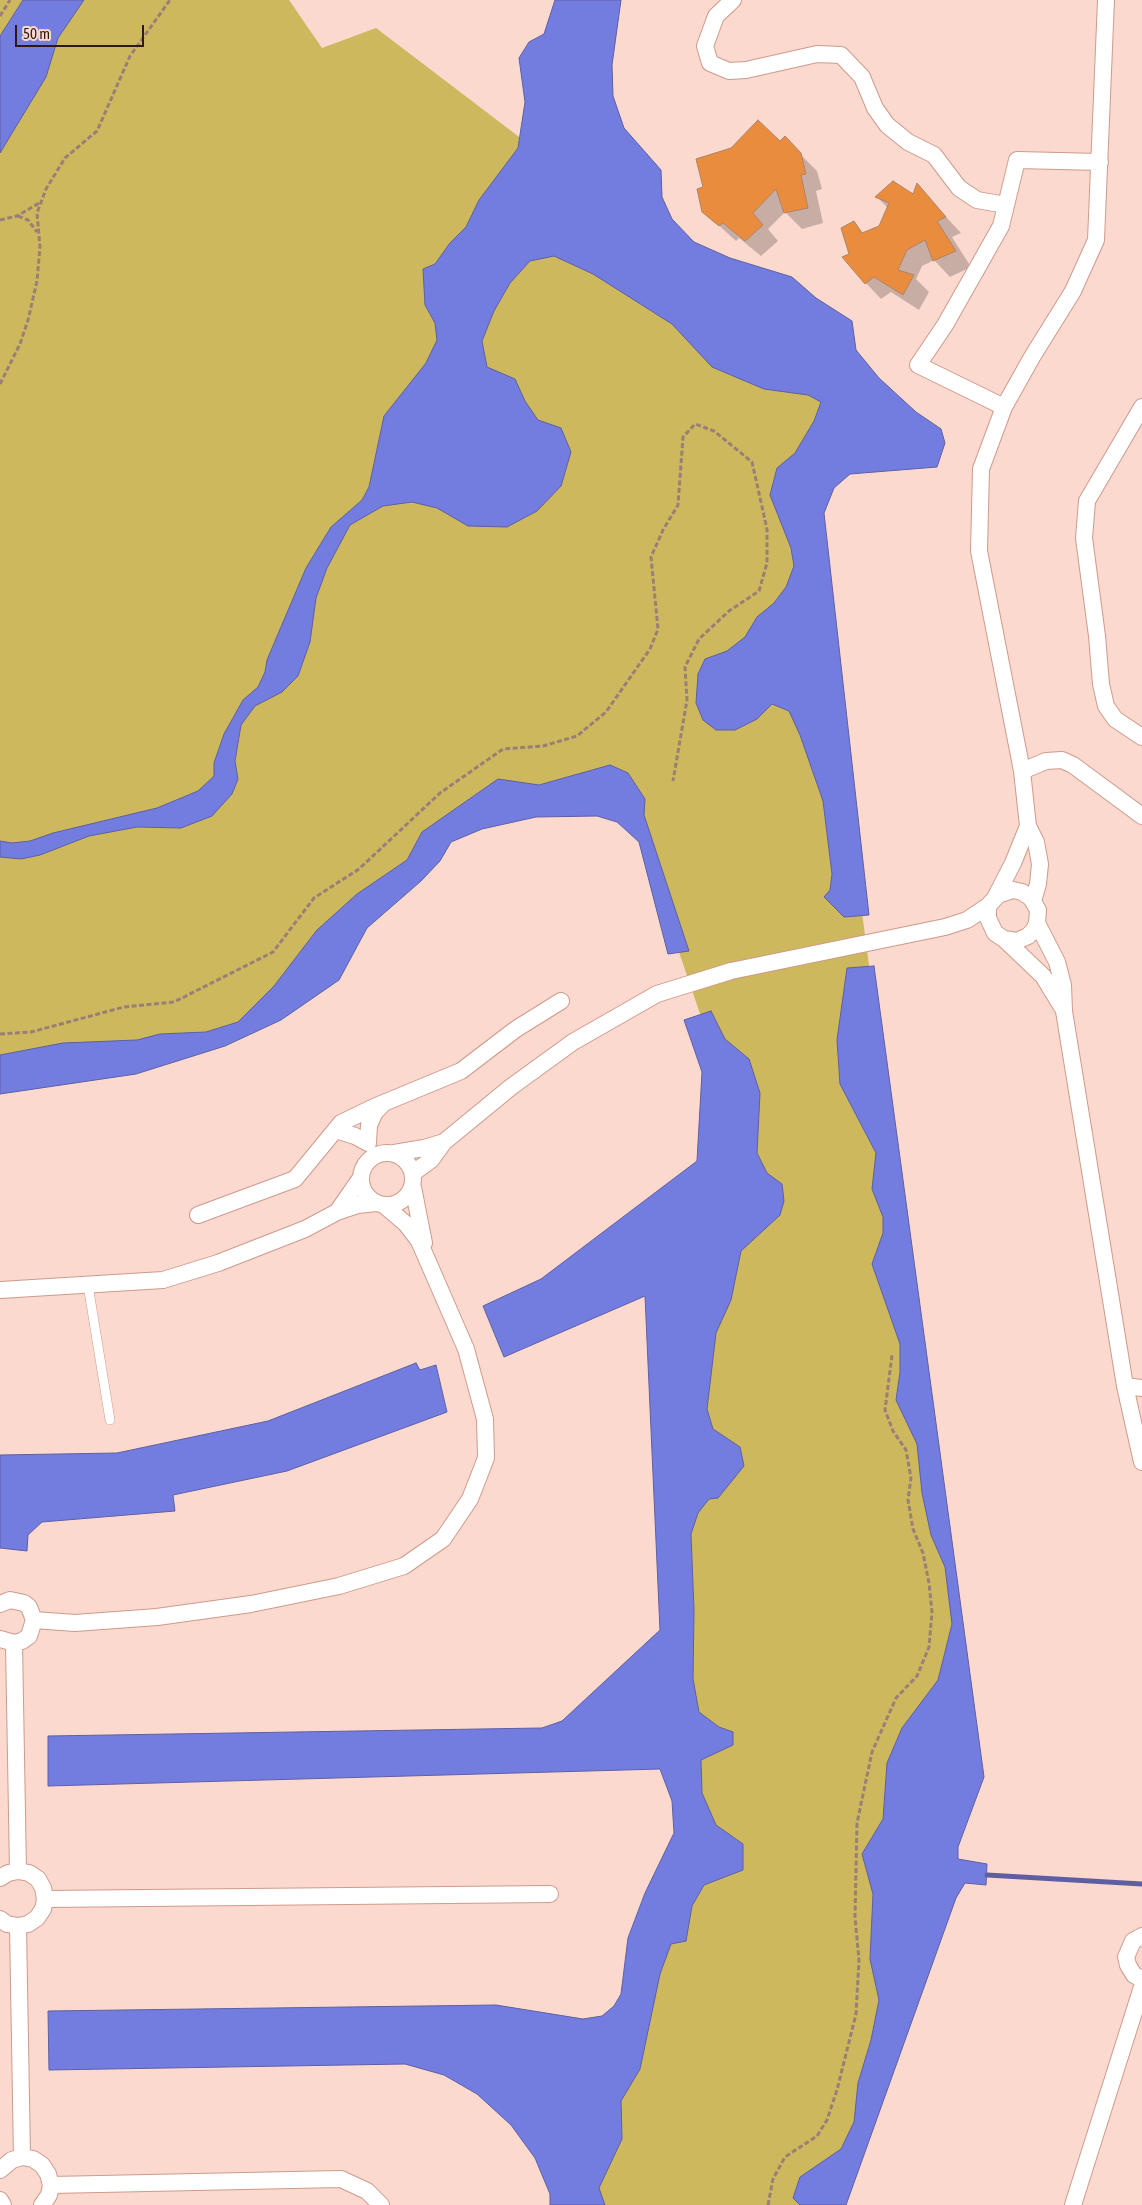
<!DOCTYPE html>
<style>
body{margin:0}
#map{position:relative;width:1142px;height:2205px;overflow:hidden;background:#fbd9cf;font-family:"Asap Condensed",sans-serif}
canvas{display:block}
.scale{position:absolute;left:15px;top:25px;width:129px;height:22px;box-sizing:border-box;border:2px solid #2e1a15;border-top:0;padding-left:6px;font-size:15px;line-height:18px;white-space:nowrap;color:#2e1a15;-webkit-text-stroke:4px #fbd9cf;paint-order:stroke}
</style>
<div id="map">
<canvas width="1142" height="2205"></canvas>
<div class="scale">50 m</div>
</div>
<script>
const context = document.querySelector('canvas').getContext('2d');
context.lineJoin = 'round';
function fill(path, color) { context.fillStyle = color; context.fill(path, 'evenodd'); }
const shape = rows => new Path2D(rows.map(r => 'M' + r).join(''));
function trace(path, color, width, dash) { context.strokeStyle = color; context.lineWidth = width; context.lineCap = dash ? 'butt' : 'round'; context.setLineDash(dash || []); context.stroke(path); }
fill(shape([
 [0,0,289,0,322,48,376,28,866,401,809,510,975,1770,840,2205,582,2205,689,1862,664,1315,730,1102,630,808,458,822,237,1032,0,1076]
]), '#cdb85e');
const water = shape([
 [23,0,84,0,58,38,46,77,0,153,0,36,23,0],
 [555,0,621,0,612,65,613,96,624,128,661,170,662,197,672,219,694,242,730,258,792,277,816,298,852,321,856,350,879,378,916,412,941,429,945,443,937,467,850,474,834,488,824,513,869,915,844,917,824,897,830,890,832,874,823,801,800,735,789,711,772,704,757,719,735,730,716,730,703,720,696,703,698,674,705,659,727,651,745,637,757,617,774,603,786,587,794,566,791,548,770,495,777,468,795,453,814,421,821,402,808,395,764,389,712,367,672,324,593,274,554,256,530,261,510,283,494,311,482,341,487,367,515,379,525,401,538,420,561,428,571,452,561,486,537,511,507,527,468,526,437,508,412,502,383,506,350,525,327,568,316,598,310,642,298,676,282,692,255,706,241,725,235,761,238,779,232,794,212,816,181,828,137,827,89,836,40,855,21,859,0,857,0,841,12,843,30,841,53,833,157,808,198,791,214,776,214,763,224,734,243,700,258,687,265,672,267,660,306,568,331,527,362,500,369,487,384,416,426,363,437,340,435,323,425,305,423,269,435,264,450,243,466,227,479,200,518,148,525,102,519,58,529,42,544,34,555,0],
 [610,765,628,773,645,799,644,815,689,951,668,954,639,842,617,822,597,816,536,817,482,829,451,842,440,861,421,881,367,928,339,980,281,1020,225,1046,136,1074,0,1094,0,1055,63,1043,137,1040,160,1034,206,1032,238,1022,274,986,317,930,357,894,407,860,422,832,498,779,539,785,610,765],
 [874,966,984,1777,958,1847,958,1859,987,1864,986,1885,965,1883,956,1898,846,2205,800,2205,793,2198,800,2177,841,2149,854,2122,858,2083,871,2040,879,2000,870,1959,873,1894,862,1854,883,1819,887,1763,902,1728,938,1680,952,1624,945,1567,931,1535,922,1493,917,1444,896,1400,900,1372,900,1344,872,1264,883,1233,883,1217,872,1189,876,1153,840,1084,837,1040,847,968,874,966],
 [711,1011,725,1039,749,1059,760,1093,757,1153,767,1173,782,1184,784,1201,780,1215,741,1251,731,1300,716,1333,707,1409,713,1429,740,1447,744,1466,718,1498,709,1499,698,1513,691,1534,694,1610,693,1679,699,1712,719,1727,733,1732,733,1745,701,1760,702,1793,716,1825,743,1844,743,1870,704,1885,692,1906,686,1941,671,1944,660,1974,640,2069,621,2101,622,2139,599,2188,605,2205,550,2205,550,2194,535,2158,511,2125,477,2094,444,2075,405,2064,49,2070,48,2011,496,2005,583,2019,602,2016,614,2006,621,1994,628,1938,645,1893,674,1833,672,1801,660,1769,48,1786,48,1736,542,1728,562,1721,660,1630,645,1296,504,1357,483,1306,541,1279,697,1161,702,1072,684,1020,711,1011],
 [416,1363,420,1370,436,1365,447,1412,287,1471,173,1495,175,1511,42,1522,28,1535,27,1551,0,1548,0,1455,117,1453,268,1421,416,1363]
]);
fill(water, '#727ddf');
trace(water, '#5e5fa2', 1);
fill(shape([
 [784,138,817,171,822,189,816,191,823,223,802,229,785,212,768,229,778,241,761,256,739,238,736,241,703,211],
 [917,186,961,233,952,237,971,267,950,277,934,260,922,266,916,279,929,292,919,310,891,292,881,299,866,283,850,255,854,223,864,234,880,226,888,208,877,197,913,196]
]), '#0003');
trace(shape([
 [987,1875,1142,1884]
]), '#5e5fa2', 5);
const building = shape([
 [758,120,780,141,785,136,801,153,806,174,801,175,808,208,784,213,776,189,753,213,763,225,745,241,723,223,719,226,702,212,697,189,703,187,696,159,731,148,758,120],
 [893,181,913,194,917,183,946,217,937,221,956,251,933,261,925,240,907,250,898,270,914,275,903,295,874,277,865,284,842,257,849,254,841,228,854,221,862,233,879,226,889,203,875,197,893,181]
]);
fill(building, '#ea8c3e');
trace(building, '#ad8365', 1);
const lane = shape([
 [88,1285,110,1420]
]);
const street = shape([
 [733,0,716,16,705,46,710,63,729,71,746,70,817,54,841,55,862,77,875,108,887,125,908,142,934,155,959,188,977,200,1006,205],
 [1004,407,918,365,945,325,1001,226,1017,160,1100,162],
 [1142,407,1087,501,1084,538,1097,636,1101,684,1106,706,1115,719,1142,737],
 [1022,771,1046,761,1062,760,1073,765,1142,816],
 [1028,826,1022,771,979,551,981,469,1004,407,1032,357,1073,291,1096,240,1106,0],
 [1013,890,1022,892,1031,898,1038,910,1037,923,1034,930,1028,936,1017,941,1004,939,995,933,988,918,988,906,998,895,1013,890],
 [995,898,1013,863,1028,826,1036,842,1040,864,1038,884,1033,901],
 [1037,923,1057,962,1063,985,1064,1011,1125,1386,1142,1462],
 [1004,939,1043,976,1062,1007],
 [336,1130,355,1136,368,1143,369,1125,375,1112,383,1104],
 [444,1142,511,1087,573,1042,657,994,731,971,945,927,967,920,988,906],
 '361 1179a26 26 0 1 1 52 0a26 26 0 1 1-52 0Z',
 [394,1153,424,1148,444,1142,431,1160,413,1173],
 [360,1179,337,1212,358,1205,376,1203],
 [413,1187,424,1243],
 [198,1215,295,1179,341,1123,374,1107,461,1071,516,1029,561,1001],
 [0,1290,163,1280,218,1263,305,1229,337,1212],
 [1125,1386,1142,1388],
 [0,1604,10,1600,24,1603,29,1607,34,1620,29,1636,22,1641,14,1643,0,1639],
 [34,1620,75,1623,157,1617,251,1604,339,1586,404,1566,443,1539,470,1499,486,1458,485,1419,466,1349,419,1241,406,1224,385,1206],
 [14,1643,18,1871],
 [0,1878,8,1873,18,1871,29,1873,38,1879,43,1888,45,1899,43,1909,37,1918,28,1924,18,1926,7,1924,0,1919],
 [45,1899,550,1894],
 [18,1926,22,2157],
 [1142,1936,1133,1941,1126,1957,1128,1965,1134,1975,1142,1979],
 [0,2170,12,2160,22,2157,33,2159,42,2165,48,2174,51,2185,49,2195,42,2205],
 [51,2185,341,2179,367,2191,381,2205],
 [0,2200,3,2205],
 [1073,2205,1142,1987]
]);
trace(lane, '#cf9a8b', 10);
trace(street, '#cf9a8b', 18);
trace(shape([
 [0,16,10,0],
 [18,216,28,220,37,232],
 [0,220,17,216,41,202],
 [0,384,20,344,28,320,37,281,40,247,37,213,46,189,65,158,97,131,130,56,170,0],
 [0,1034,31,1032,124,1007,174,1002,273,952,314,898,359,869,440,793,503,749,543,746,577,736,606,712,650,649,658,629,651,557,663,530,678,505,683,437,695,424,714,431,752,462,767,529,767,563,759,591,729,611,699,639,685,667,687,700,673,781],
 [768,2205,773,2179,785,2157,817,2136,827,2120,837,2090,856,2014,859,1960,855,1917,857,1823,872,1752,896,1698,917,1676,929,1647,932,1612,929,1583,923,1553,913,1529,908,1500,911,1478,906,1450,893,1431,885,1410,892,1355]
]), '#9b7f77', 3, [5, 2.5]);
trace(lane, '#fff', 9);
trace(street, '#fff', 16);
</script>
